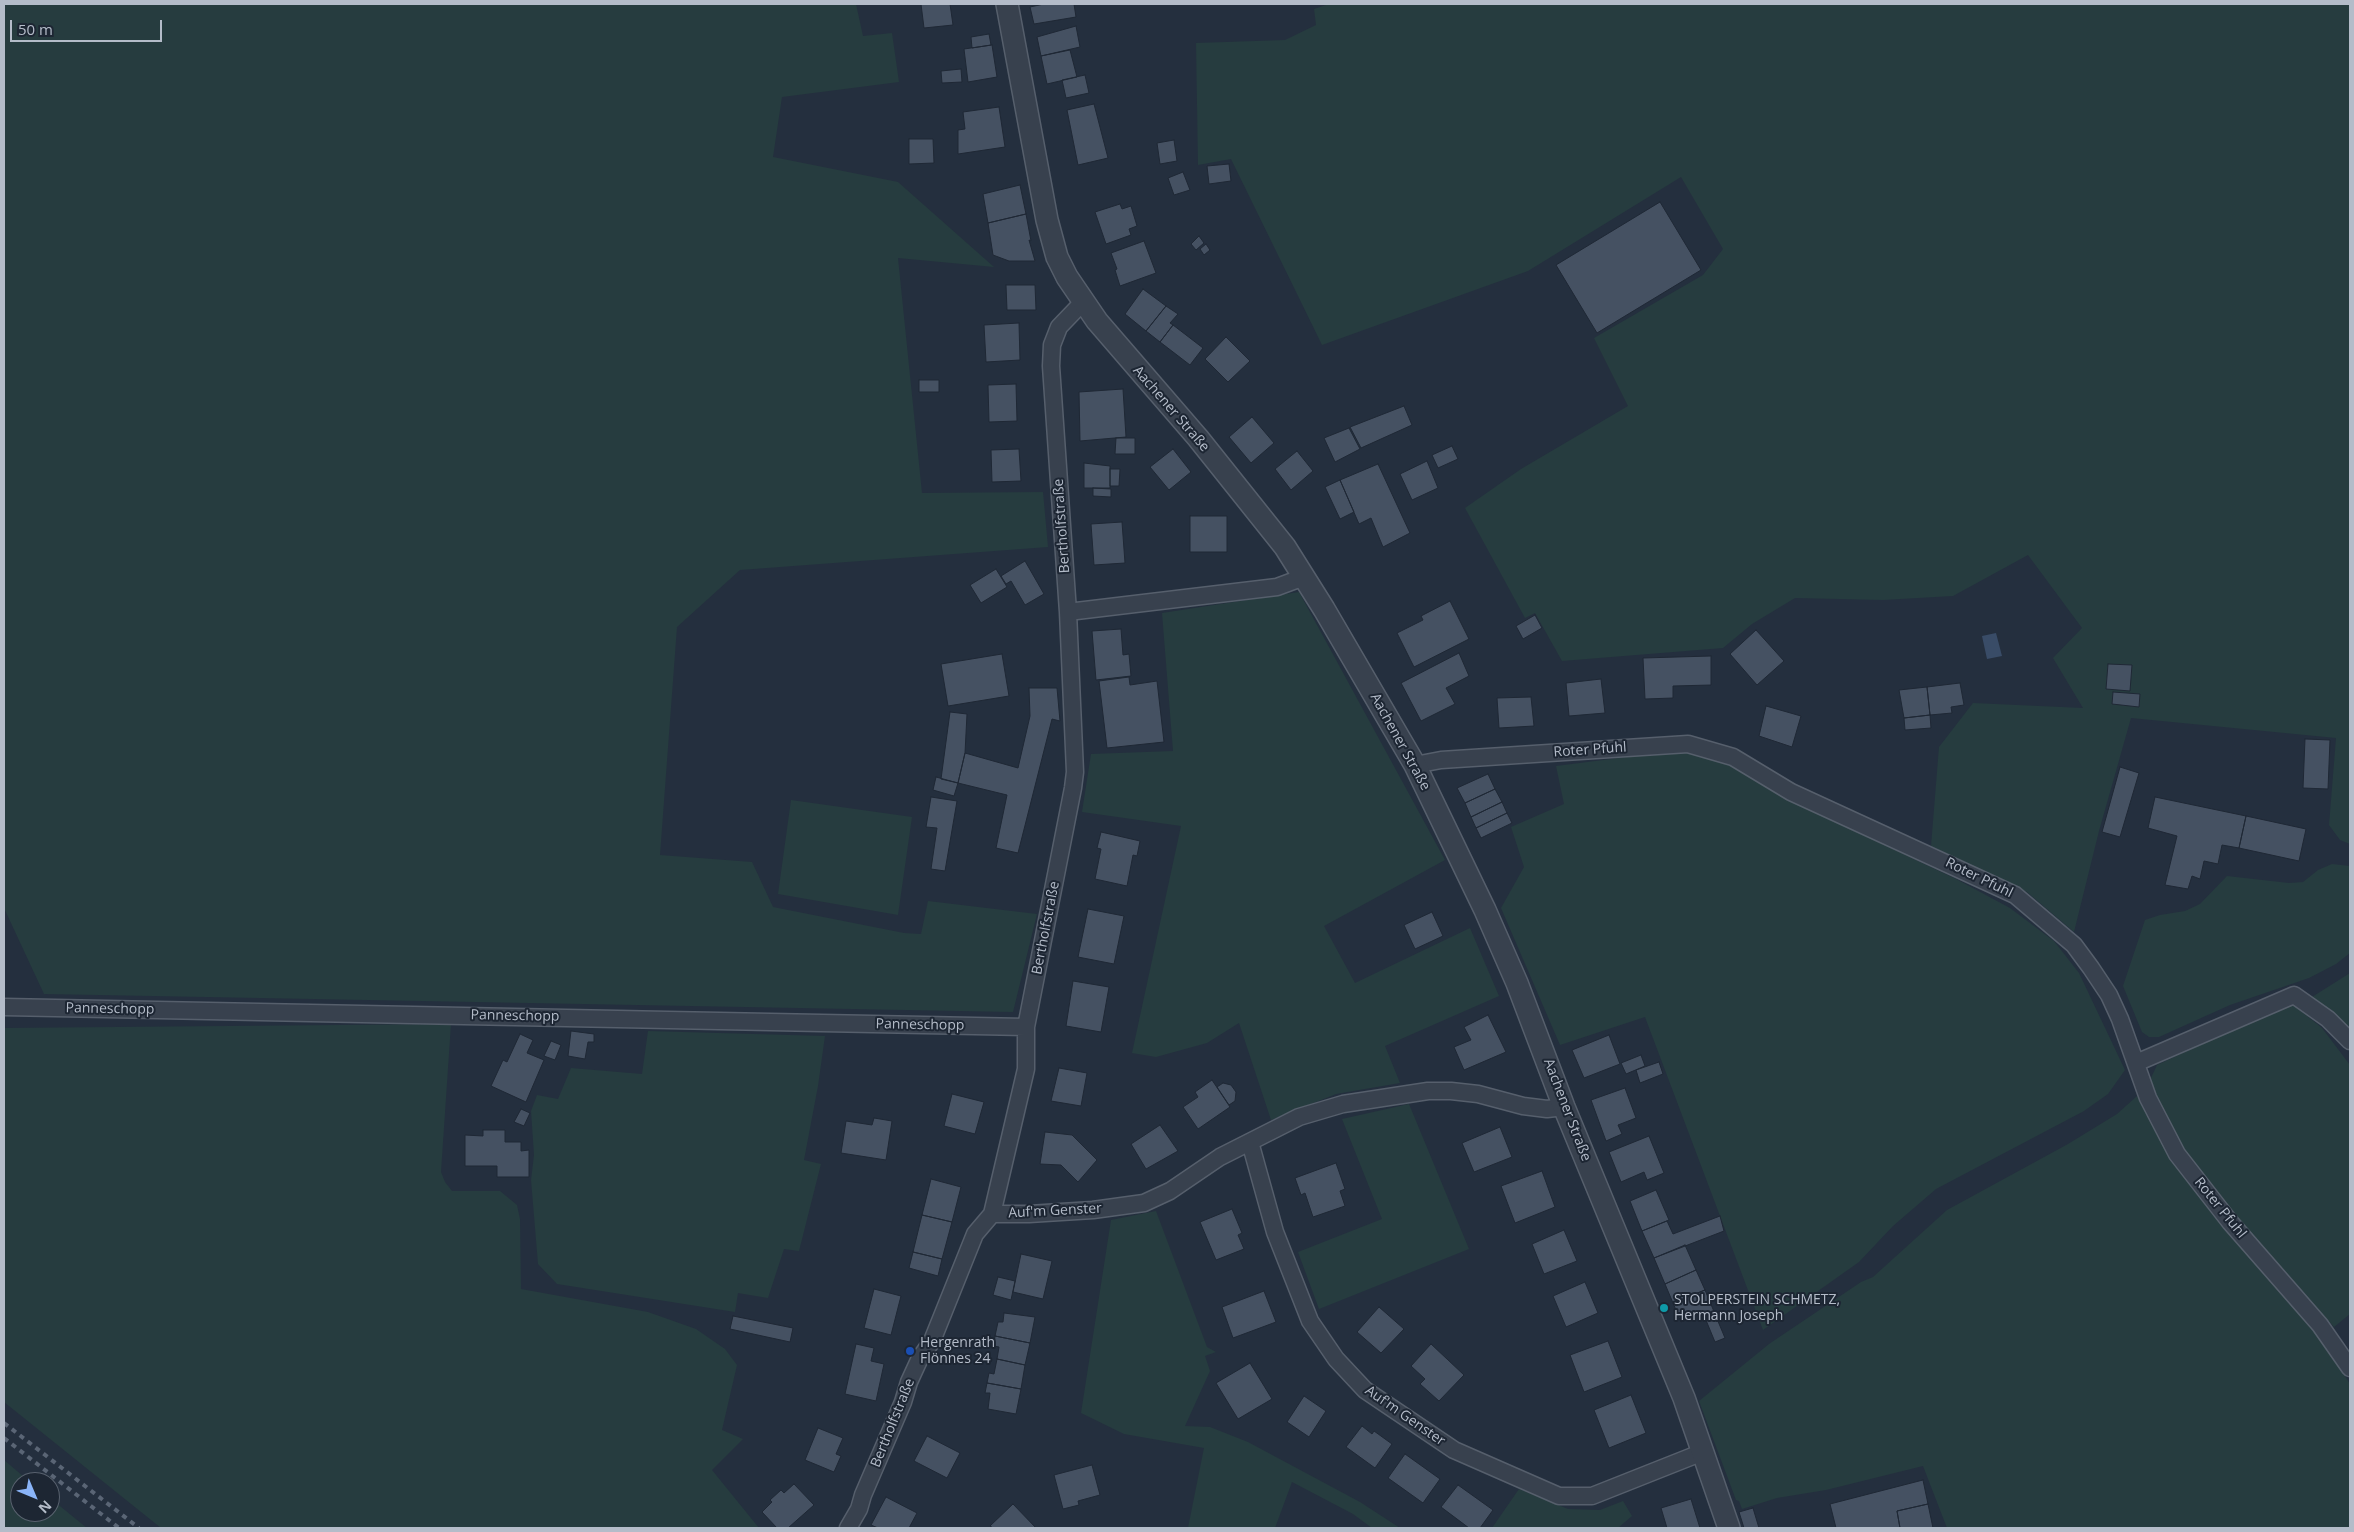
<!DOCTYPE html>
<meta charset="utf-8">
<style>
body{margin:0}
#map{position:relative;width:2354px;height:1532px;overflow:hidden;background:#242f3e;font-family:"Open Sans",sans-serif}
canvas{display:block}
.frame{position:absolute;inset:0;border:5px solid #b4bcc9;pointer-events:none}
.north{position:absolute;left:10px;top:1472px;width:50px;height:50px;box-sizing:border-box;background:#1d2633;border:1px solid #59626f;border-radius:50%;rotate:135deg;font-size:14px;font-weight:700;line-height:20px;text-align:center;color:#b4bcc9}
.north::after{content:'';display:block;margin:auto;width:18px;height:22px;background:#8ab4f8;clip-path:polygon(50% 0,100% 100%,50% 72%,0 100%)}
.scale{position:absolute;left:10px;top:20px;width:152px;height:22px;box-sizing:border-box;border:2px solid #b4bcc9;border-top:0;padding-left:6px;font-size:15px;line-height:18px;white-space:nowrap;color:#b4bcc9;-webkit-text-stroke:4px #1d2633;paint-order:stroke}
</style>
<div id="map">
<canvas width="2354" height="1532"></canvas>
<div class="frame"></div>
<div class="north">N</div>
<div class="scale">50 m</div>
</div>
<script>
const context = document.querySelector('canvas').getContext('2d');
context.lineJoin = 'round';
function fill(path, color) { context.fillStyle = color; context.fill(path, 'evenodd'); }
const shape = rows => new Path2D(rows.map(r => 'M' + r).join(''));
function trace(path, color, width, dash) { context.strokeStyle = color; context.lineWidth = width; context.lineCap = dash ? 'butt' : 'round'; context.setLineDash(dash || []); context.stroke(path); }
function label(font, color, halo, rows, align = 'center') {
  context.font = font + ' "Open Sans",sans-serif'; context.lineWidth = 4; context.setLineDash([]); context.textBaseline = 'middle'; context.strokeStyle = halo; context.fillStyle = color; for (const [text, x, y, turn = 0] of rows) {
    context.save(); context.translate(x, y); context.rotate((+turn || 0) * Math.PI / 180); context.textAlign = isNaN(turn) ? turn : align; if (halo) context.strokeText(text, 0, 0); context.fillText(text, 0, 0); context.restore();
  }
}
fill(shape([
 [4,4,856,4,863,36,892,33,899,82,782,97,773,157,898,182,994,267,898,258,922,493,1043,492,1048,547,740,570,677,627,660,855,752,862,773,907,904,933,921,934,928,901,1037,914,1013,1012,44,994,4,908],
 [1329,4,2350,4,2350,844,2340,840,2329,825,2336,738,2131,718,2099,831,2074,932,2027,892,1931,846,1939,747,1973,703,2083,708,2053,658,2082,628,2028,555,1953,596,1883,600,1795,598,1752,624,1723,648,1562,661,1535,613,1525,618,1465,508,1521,469,1628,406,1594,338,1703,275,1723,249,1681,177,1528,271,1322,345,1231,159,1198,165,1196,43,1285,40,1316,25,1314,9],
 [1299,592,1445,860,1324,926,1355,983,1470,928,1499,996,1385,1046,1400,1083,1336,1094,1271,1120,1239,1023,1207,1043,1156,1057,1132,1053,1181,826,1082,812,1091,754,1173,751,1162,613],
 [1682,750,1726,763,1785,798,1956,879,2010,908,2054,941,2079,973,2125,1070,2108,1094,2084,1111,1936,1189,1893,1226,1859,1262,1763,1330,1645,1017,1560,1045,1501,908,1524,867,1511,827,1564,804,1556,766],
 [791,800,912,817,898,915,778,894],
 [2332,864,2350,866,2350,953,2336,964,2309,978,2230,1005,2159,1037,2149,1037,2142,1032,2123,986,2145,920,2160,915,2185,911,2200,904,2227,876,2289,883,2303,882,2318,870],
 [2350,973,2350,1030,2312,997],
 [2291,1003,2322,1028,2350,1065,2350,1314,2334,1327,2234,1218,2183,1151,2154,1095,2151,1078,2157,1065],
 [451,1024,441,1172,445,1182,452,1191,500,1191,517,1205,520,1219,521,1289,648,1312,696,1329,725,1349,737,1365,722,1430,743,1439,712,1470,759,1528,161,1528,4,1402,4,1028],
 [648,1031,825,1036,818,1086,804,1160,821,1164,799,1251,784,1249,768,1298,738,1293,735,1312,557,1284,538,1264,531,1180,534,1155,531,1111,537,1095,558,1099,571,1068,642,1074],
 [2137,1096,2171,1158,2314,1329,2350,1384,2350,1528,1947,1528,1923,1466,1826,1490,1777,1498,1742,1509,1739,1501,1736,1500,1699,1401,1769,1344,1861,1282,1873,1277,1947,1210,2068,1144,2117,1114],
 [1409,1104,1469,1249,1319,1309,1298,1252,1382,1219,1342,1119],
 [1156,1211,1207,1347,1216,1352,1205,1356,1210,1371,1185,1426,1210,1427,1248,1442,1360,1502,1400,1528,1372,1528,1353,1514,1292,1482,1275,1528,1188,1528,1204,1448,1124,1434,1081,1413,1111,1220],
 [4,1460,30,1482,20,1482,20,1512,50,1512,50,1498,87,1528,4,1528],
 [1519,1489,1568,1509,1600,1510,1623,1501,1632,1516,1618,1528,1492,1528]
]), '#263c3f');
fill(shape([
 [1996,633,2002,656,1987,659,1982,636]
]), '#394c67');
const building = shape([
 [921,4,950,4,953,25,924,28,921,4],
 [1044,4,1074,4,1076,17,1034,24,1030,7,1044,4],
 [1076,26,1080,47,1041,56,1037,37,1076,26],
 [989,34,991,45,972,48,971,37,989,34],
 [992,45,997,77,968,82,964,49,992,45],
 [1070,50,1077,77,1047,84,1041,56,1070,50],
 [961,69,962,82,942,83,941,71,961,69],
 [1085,75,1089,93,1066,98,1062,80,1085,75],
 [1094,104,1108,158,1078,165,1067,110,1094,104],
 [999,107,1005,147,958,154,958,130,965,129,963,112,999,107],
 [909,139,933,139,934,163,909,164,909,139],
 [1174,140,1177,161,1160,164,1157,143,1174,140],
 [1229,164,1231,181,1209,184,1207,166,1229,164],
 [1183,172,1190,190,1174,195,1168,178,1183,172],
 [1020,185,1026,214,988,223,983,194,1020,185],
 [1660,202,1701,270,1597,333,1556,265,1660,202],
 [1120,204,1122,209,1131,206,1137,226,1129,229,1131,235,1106,244,1095,212,1120,204],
 [1026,214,1031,241,1029,240,1035,261,1009,261,993,255,988,223,1026,214],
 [1199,236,1204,243,1196,250,1191,244,1199,236],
 [1144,241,1156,273,1120,286,1115,270,1117,269,1111,253,1144,241],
 [1206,244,1210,250,1204,255,1200,249,1206,244],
 [1006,285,1035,285,1036,310,1007,310,1006,285],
 [1143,289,1166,306,1146,331,1125,314,1143,289],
 [1166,306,1178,314,1170,323,1173,325,1160,342,1146,331,1166,306],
 [1019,323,1020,360,986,362,984,325,1019,323],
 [1173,325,1203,348,1190,365,1160,342,1173,325],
 [1226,337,1250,361,1228,382,1205,359,1226,337],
 [919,380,939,380,939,392,919,392,919,380],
 [1016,384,1017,421,989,422,988,385,1016,384],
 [1123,389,1126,437,1080,441,1079,392,1123,389],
 [1404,406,1412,425,1361,448,1350,427,1404,406],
 [1252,417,1274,443,1251,463,1229,437,1252,417],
 [1349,428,1360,449,1335,462,1324,438,1349,428],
 [1116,438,1135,438,1135,454,1115,454,1116,438],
 [1452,446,1458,459,1438,468,1432,455,1452,446],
 [1019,449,1021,481,992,482,991,450,1019,449],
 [1173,449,1191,472,1169,490,1150,467,1173,449],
 [1297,451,1313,471,1291,490,1275,469,1297,451],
 [1427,461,1438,488,1412,500,1400,474,1427,461],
 [1084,463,1110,466,1110,488,1084,488,1084,463],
 [1378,464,1410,533,1383,547,1371,518,1359,524,1340,480,1378,464],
 [1110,469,1120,469,1119,486,1110,486,1110,469],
 [1340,480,1354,512,1340,519,1325,487,1340,480],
 [1093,488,1111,489,1111,497,1093,496,1093,488],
 [1190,516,1227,516,1227,552,1190,552,1190,516],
 [1122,522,1125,563,1094,565,1091,524,1122,522],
 [1025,561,1044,594,1025,605,1011,581,1006,584,1001,576,1025,561],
 [996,569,1007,587,981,603,970,585,996,569],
 [1450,601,1469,639,1414,667,1397,633,1423,620,1421,616,1450,601],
 [1535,615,1542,628,1523,639,1516,626,1535,615],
 [1121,629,1123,655,1129,654,1131,676,1096,680,1092,631,1121,629],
 [1756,630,1784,661,1757,685,1730,654,1756,630],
 [1459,653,1469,676,1446,688,1455,704,1421,721,1401,683,1459,653],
 [1002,654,1009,696,948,706,941,664,1002,654],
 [1711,656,1711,685,1673,686,1673,698,1645,699,1643,658,1711,656],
 [2108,664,2132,665,2130,691,2106,689,2108,664],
 [1129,677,1130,685,1157,681,1164,742,1107,748,1099,681,1129,677],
 [1601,679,1605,713,1569,716,1566,683,1601,679],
 [1960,683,1964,705,1951,707,1952,713,1930,715,1927,687,1960,683],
 [1927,687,1930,715,1904,718,1899,690,1927,687],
 [1029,688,1057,688,1060,721,1052,719,1018,853,996,848,1007,795,958,783,965,753,1018,768,1030,716,1029,688],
 [2113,692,2140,694,2139,707,2112,704,2113,692],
 [1531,697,1534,726,1499,728,1497,698,1531,697],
 [1766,706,1801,716,1792,747,1759,736,1766,706],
 [950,712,967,714,965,753,958,783,941,779,950,712],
 [1930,715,1931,728,1905,730,1904,718,1930,715],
 [2305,739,2330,740,2328,789,2303,788,2305,739],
 [2120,767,2139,773,2120,837,2102,832,2120,767],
 [1488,774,1495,789,1465,803,1457,788,1488,774],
 [936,777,958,783,954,796,933,790,936,777],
 [1495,789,1502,802,1471,817,1465,803,1495,789],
 [931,797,957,801,945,871,931,869,937,828,926,827,931,797],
 [2155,797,2246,816,2239,848,2222,845,2218,864,2204,861,2200,879,2192,876,2188,889,2165,885,2177,836,2148,828,2155,797],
 [1502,802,1507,813,1476,828,1471,817,1502,802],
 [1507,813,1512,823,1481,838,1476,828,1507,813],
 [2246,816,2306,829,2299,861,2239,848,2246,816],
 [1101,832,1140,841,1137,856,1133,855,1127,886,1095,879,1101,849,1097,848,1101,832],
 [1088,909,1124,916,1114,964,1078,957,1088,909],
 [1432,912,1443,936,1415,949,1404,925,1432,912],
 [1073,981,1109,987,1101,1032,1066,1026,1073,981],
 [1488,1015,1506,1052,1464,1070,1454,1047,1471,1040,1464,1027,1488,1015],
 [571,1031,594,1034,594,1042,588,1042,585,1059,568,1056,571,1031],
 [520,1034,533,1040,527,1053,544,1060,526,1102,491,1086,503,1060,507,1062,520,1034],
 [1609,1035,1620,1064,1584,1078,1572,1050,1609,1035],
 [551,1041,561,1045,555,1060,544,1056,551,1041],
 [1641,1055,1645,1066,1626,1074,1621,1063,1641,1055],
 [1659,1062,1663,1074,1640,1083,1636,1070,1659,1062],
 [1059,1068,1087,1073,1081,1106,1051,1101,1059,1068],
 [1212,1080,1230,1107,1198,1129,1183,1107,1198,1097,1195,1092,1212,1080],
 [1223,1083,1231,1085,1236,1092,1235,1101,1229,1105,1217,1087,1223,1083],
 [1625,1088,1636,1118,1618,1125,1622,1134,1606,1141,1591,1100,1625,1088],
 [952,1094,984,1102,975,1134,944,1126,952,1094],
 [521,1109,530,1113,524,1126,514,1122,521,1109],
 [874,1118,892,1121,886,1160,841,1153,846,1121,872,1125,874,1118],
 [1160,1125,1178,1151,1146,1169,1131,1144,1160,1125],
 [1500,1127,1512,1157,1474,1172,1462,1143,1500,1127],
 [483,1130,505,1130,505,1142,521,1142,521,1151,529,1150,529,1177,497,1177,497,1166,465,1166,465,1135,483,1136,483,1130],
 [1045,1132,1072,1135,1097,1160,1078,1182,1061,1165,1040,1164,1045,1132],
 [1649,1136,1664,1173,1647,1180,1644,1172,1621,1182,1609,1152,1649,1136],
 [1336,1163,1345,1189,1340,1191,1345,1206,1313,1217,1305,1193,1301,1195,1295,1178,1336,1163],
 [1542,1171,1555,1207,1515,1223,1501,1186,1542,1171],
 [931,1179,961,1187,952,1222,922,1215,931,1179],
 [1656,1190,1669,1220,1642,1231,1630,1201,1656,1190],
 [1232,1209,1242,1233,1238,1235,1244,1249,1216,1260,1200,1222,1232,1209],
 [922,1215,952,1222,942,1259,913,1252,922,1215],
 [1720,1216,1724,1231,1654,1258,1642,1231,1667,1221,1673,1234,1720,1216],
 [1564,1230,1577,1261,1544,1274,1532,1244,1564,1230],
 [1685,1245,1696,1270,1665,1284,1654,1258,1685,1245],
 [913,1252,942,1259,938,1276,909,1268,913,1252],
 [1021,1254,1052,1261,1043,1299,1013,1292,1021,1254],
 [1696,1270,1705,1290,1673,1303,1665,1284,1696,1270],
 [998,1277,1015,1281,1011,1300,993,1295,998,1277],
 [1585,1282,1598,1313,1566,1327,1553,1296,1585,1282],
 [874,1289,901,1296,891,1335,864,1328,874,1289],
 [1705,1290,1725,1338,1715,1342,1703,1313,1681,1322,1673,1303,1705,1290],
 [1264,1291,1276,1322,1233,1338,1222,1307,1264,1291],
 [1379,1307,1404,1329,1381,1353,1357,1332,1379,1307],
 [1004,1313,1035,1317,1030,1343,995,1336,998,1322,1003,1322,1004,1313],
 [733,1316,793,1328,790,1342,730,1329,733,1316],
 [995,1336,1030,1343,1025,1365,997,1359,999,1347,994,1346,995,1336],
 [1608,1341,1622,1377,1584,1392,1570,1355,1608,1341],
 [856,1344,874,1348,871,1361,884,1364,876,1401,845,1394,856,1344],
 [1431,1344,1464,1375,1439,1401,1420,1384,1425,1379,1411,1366,1431,1344],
 [997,1359,1025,1365,1021,1389,987,1383,989,1373,994,1374,997,1359],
 [1250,1363,1272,1399,1238,1419,1216,1383,1250,1363],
 [987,1383,1021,1389,1016,1414,988,1409,990,1393,985,1393,987,1383],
 [1631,1395,1646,1433,1609,1448,1594,1410,1631,1395],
 [1304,1396,1326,1411,1309,1437,1287,1422,1304,1396],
 [1362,1426,1372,1434,1374,1431,1392,1444,1375,1468,1346,1447,1362,1426],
 [818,1428,843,1438,836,1454,841,1456,834,1472,805,1460,818,1428],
 [927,1436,960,1453,947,1478,914,1461,927,1436],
 [1405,1454,1440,1479,1423,1503,1388,1478,1405,1454],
 [1092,1465,1100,1495,1078,1501,1079,1505,1063,1509,1054,1475,1092,1465],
 [1923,1480,1928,1504,1897,1511,1900,1528,1836,1528,1830,1504,1923,1480],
 [794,1484,814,1505,788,1528,777,1528,762,1512,772,1502,770,1500,781,1490,784,1493,794,1484],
 [1458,1485,1493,1510,1480,1528,1469,1528,1441,1507,1458,1485],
 [886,1497,917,1513,909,1528,878,1528,871,1525,886,1497],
 [1691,1499,1700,1528,1667,1528,1661,1508,1691,1499],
 [1013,1504,1036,1528,993,1528,990,1526,1013,1504],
 [1928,1504,1933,1528,1900,1528,1897,1511,1928,1504],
 [1753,1508,1759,1528,1744,1528,1739,1512,1753,1508]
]);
fill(building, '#455162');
trace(building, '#1f2835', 1);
const minor = shape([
 [1068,612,1277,587,1304,577],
 [1415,765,1441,760,1688,744,1733,757,1791,792,2015,895,2074,945,2091,968,2109,995,2120,1019,2148,1098,2177,1154,2230,1222,2320,1325,2350,1368],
 [4,1007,1026,1027],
 [2136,1063,2294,995,2328,1019,2350,1041],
 [1250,1142,1275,1232,1310,1321,1336,1359,1365,1390,1454,1450,1559,1496,1592,1496,1703,1452],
 [992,1214,1029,1214,1093,1210,1144,1203,1170,1191,1220,1157,1299,1117,1343,1104,1428,1091,1451,1091,1478,1094,1523,1106,1547,1109,1564,1107],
 [848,1528,859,1509,863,1495,903,1402,909,1382,920,1358,932,1341,975,1234,992,1214,1026,1069,1026,1027,1073,788,1075,772,1068,612,1051,366,1052,345,1059,327,1083,302]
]);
const tertiary = shape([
 [1007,4,1047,220,1057,257,1067,277,1097,321,1198,438,1285,547,1324,609,1415,765,1485,910,1517,983,1564,1107,1684,1398,1729,1528]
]);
trace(minor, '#565f6c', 19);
trace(tertiary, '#565f6c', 24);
trace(minor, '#38414e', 16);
trace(tertiary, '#38414e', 21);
trace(shape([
 [4,1423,139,1528],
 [4,1438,119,1528]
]), '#5a6575', 4, [5, 5]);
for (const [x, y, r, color] of [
 [1664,1308,5,"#0f9aa8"],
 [910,1351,5,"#1a4fb4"]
]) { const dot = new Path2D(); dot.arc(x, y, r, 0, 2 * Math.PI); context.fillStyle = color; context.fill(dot); trace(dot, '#1d2633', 2); }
label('14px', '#b4bcc9', '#1d2633', [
 ["Aachener Straße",1171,409,49],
 ["Bertholfstraße",1062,526,-94],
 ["Aachener Straße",1400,742,61],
 ["Roter Pfuhl",1590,750,-4],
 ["Roter Pfuhl",1979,878,26],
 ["Bertholfstraße",1046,928,-79],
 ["Panneschopp",110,1009,1],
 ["Panneschopp",515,1016,1],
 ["Panneschopp",920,1025,1],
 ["Aachener Straße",1567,1110,69],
 ["Roter Pfuhl",2220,1208,51],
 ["Auf'm Genster",1055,1211,-3],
 ["Auf'm Genster",1405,1416,35],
 ["Bertholfstraße",893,1423,-68]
]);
label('14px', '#b4bcc9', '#1d2633', [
 ["STOLPERSTEIN SCHMETZ,",1674,1300],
 ["Hermann Joseph",1674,1316],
 ["Hergenrath",920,1343],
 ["Flönnes 24",920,1359]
], 'left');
</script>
